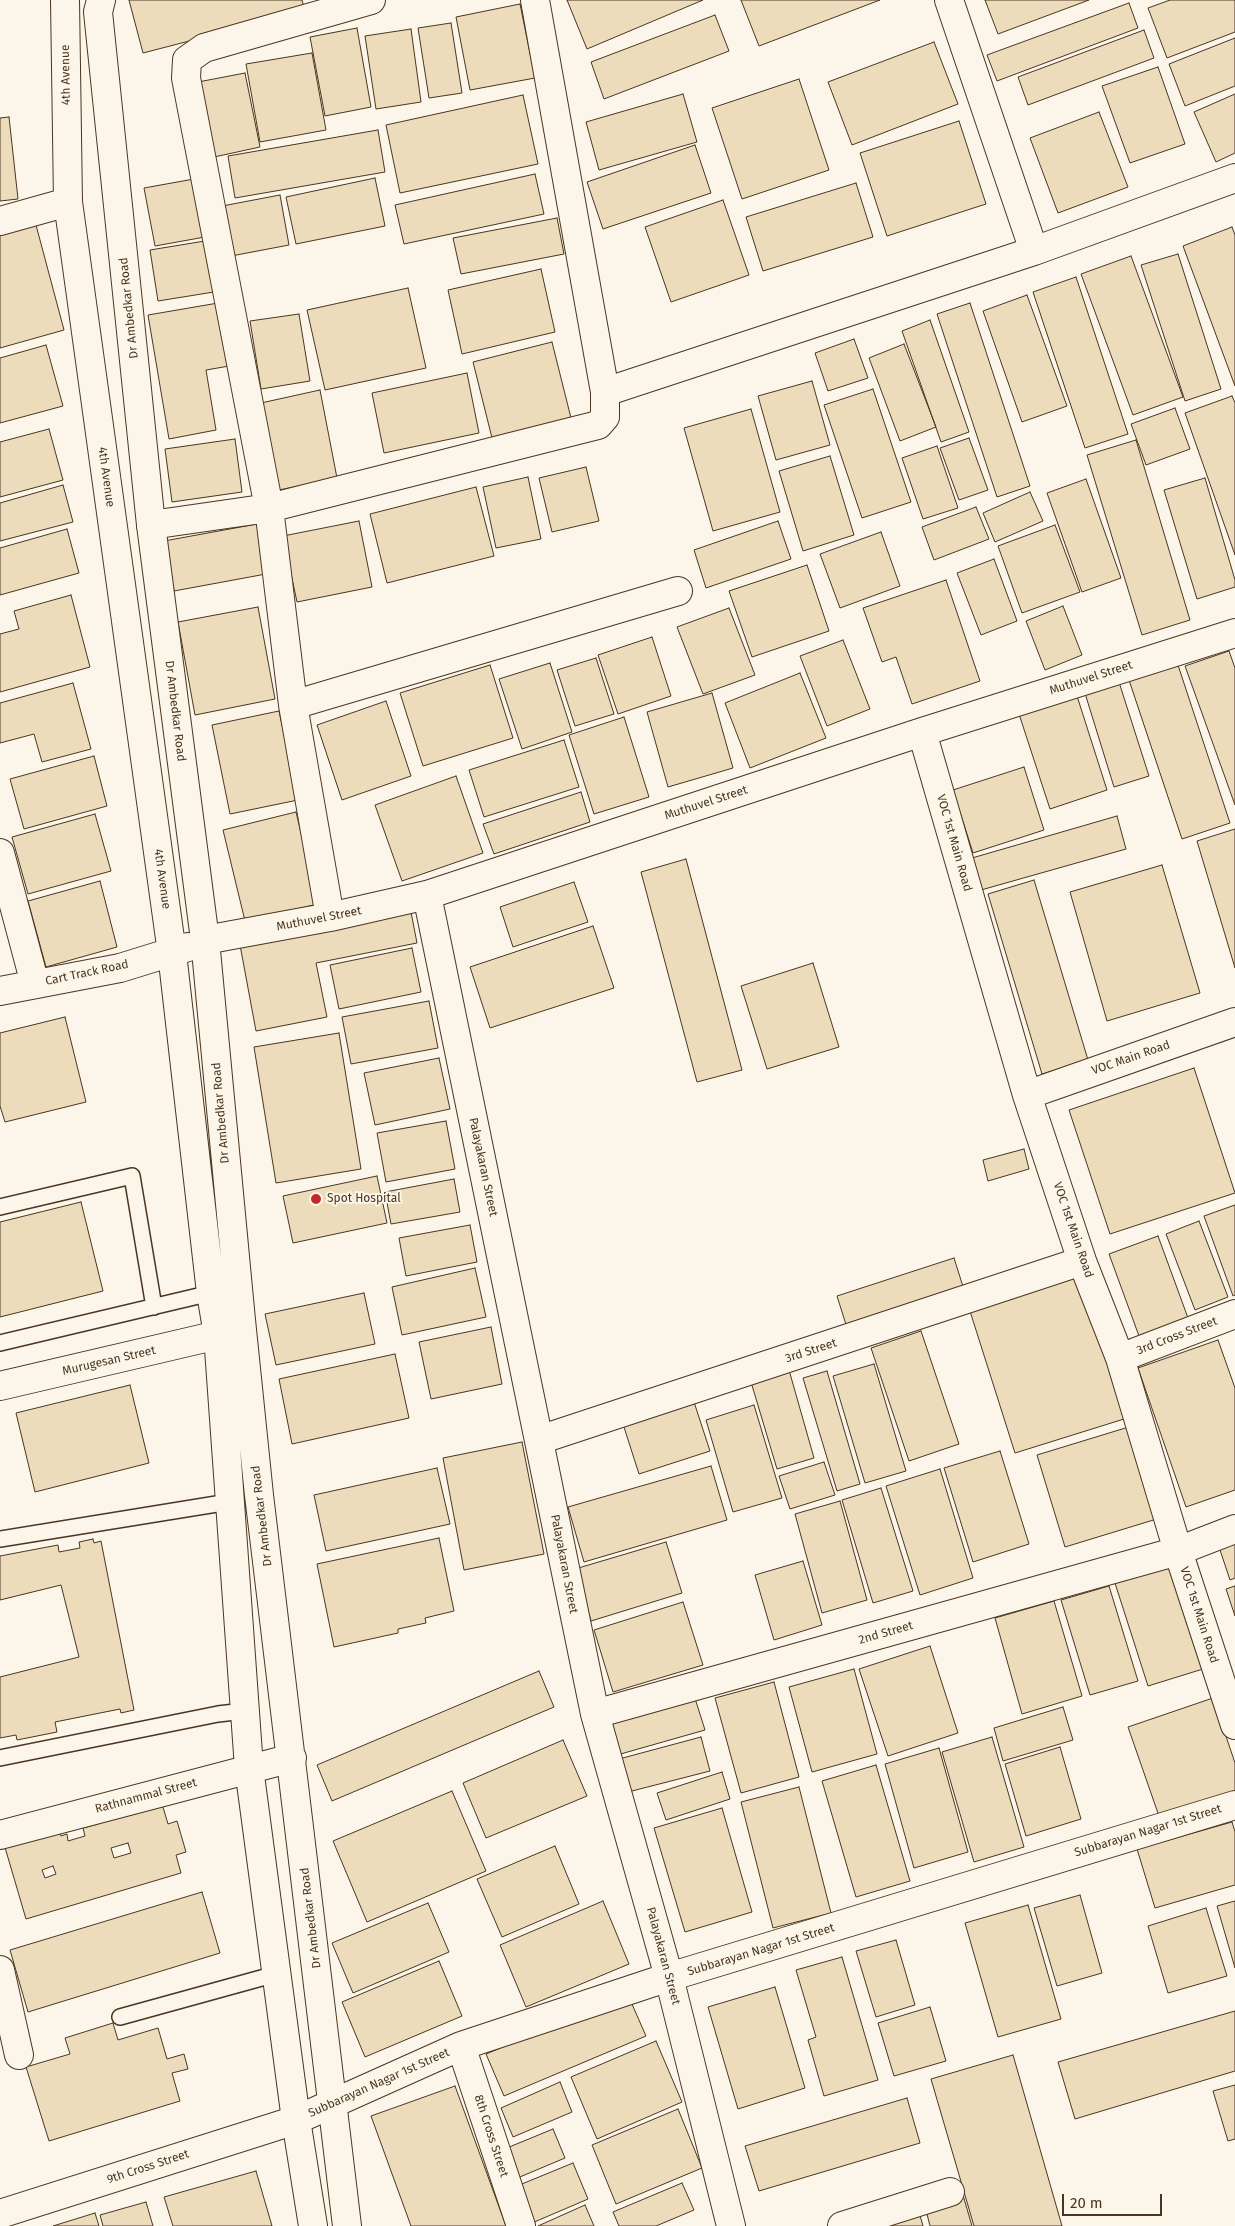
<!DOCTYPE html>
<style>
body{margin:0}
#map{position:relative;width:1235px;height:2226px;overflow:hidden;background:#fbf6e9;font-family:"Fira Sans",sans-serif}
canvas{display:block}
.scale{position:absolute;left:1062px;top:2194px;width:100px;height:22px;box-sizing:border-box;border:2px solid #4a3520;border-top:0;padding-left:6px;font-size:15px;line-height:18px;white-space:nowrap;color:#4a3520;-webkit-text-stroke:4px #fbf6e9;paint-order:stroke}
</style>
<div id="map">
<canvas width="1235" height="2226"></canvas>
<div class="scale">20 m</div>
</div>
<script>
const context = document.querySelector('canvas').getContext('2d');
context.lineJoin = 'round';
function fill(path, color) { context.fillStyle = color; context.fill(path, 'evenodd'); }
const shape = rows => new Path2D(rows.map(r => 'M' + r).join(''));
function trace(path, color, width, dash) { context.strokeStyle = color; context.lineWidth = width; context.lineCap = dash ? 'butt' : 'round'; context.setLineDash(dash || []); context.stroke(path); }
function label(font, color, halo, rows, align = 'center') {
  context.font = font + ' "Fira Sans",sans-serif'; context.lineWidth = 4; context.setLineDash([]); context.textBaseline = 'middle'; context.strokeStyle = halo; context.fillStyle = color; for (const [text, x, y, turn = 0] of rows) {
    context.save(); context.translate(x, y); context.rotate((+turn || 0) * Math.PI / 180); context.textAlign = isNaN(turn) ? turn : align; if (halo) context.strokeText(text, 0, 0); context.fillText(text, 0, 0); context.restore();
  }
}
const building = shape([
 [129,0,302,0,305,11,143,53,129,0],
 [567,0,703,0,587,49,567,0],
 [741,0,880,0,759,46,741,0],
 [985,0,1089,0,998,34,985,0],
 [1170,0,1235,0,1235,32,1167,58,1148,8,1170,0],
 [1129,3,1138,28,997,81,987,55,1129,3],
 [520,4,535,78,470,90,456,17,520,4],
 [715,15,729,51,604,99,591,62,715,15],
 [451,23,462,93,429,98,418,28,451,23],
 [357,28,371,107,325,116,310,37,357,28],
 [411,29,421,102,376,109,365,36,411,29],
 [1144,30,1154,58,1028,105,1018,77,1144,30],
 [1235,38,1235,86,1185,106,1169,64,1235,38],
 [934,42,958,104,852,145,828,82,934,42],
 [312,53,326,130,260,142,246,64,312,53],
 [1158,67,1185,144,1130,163,1102,86,1158,67],
 [245,73,260,147,214,157,198,82,245,73],
 [799,79,829,170,742,199,712,108,799,79],
 [683,94,697,142,599,170,586,122,683,94],
 [1235,94,1235,153,1216,162,1194,112,1235,94],
 [523,95,538,164,400,193,386,125,523,95],
 [1099,112,1128,187,1058,213,1030,138,1099,112],
 [9,117,18,199,0,201,0,118,9,117],
 [959,121,986,204,887,236,860,153,959,121],
 [378,130,385,172,235,198,228,156,378,130],
 [695,145,711,193,603,229,587,182,695,145],
 [535,174,544,214,404,244,395,205,535,174],
 [375,178,385,226,296,244,286,197,375,178],
 [194,179,205,237,155,246,144,188,194,179],
 [856,183,873,237,763,271,746,217,856,183],
 [280,195,289,245,226,257,217,207,280,195],
 [723,200,749,275,671,302,645,227,723,200],
 [557,218,564,254,461,274,453,238,557,218],
 [36,225,64,330,0,348,0,235,36,225],
 [1232,227,1235,235,1235,386,1183,246,1232,227],
 [211,240,220,291,158,301,150,250,211,240],
 [1178,254,1221,389,1185,401,1141,265,1178,254],
 [1131,256,1183,397,1133,415,1081,274,1131,256],
 [541,269,555,332,462,354,448,290,541,269],
 [1076,277,1128,434,1085,448,1033,292,1076,277],
 [408,288,426,368,325,390,307,310,408,288],
 [1027,295,1067,406,1022,422,983,311,1027,295],
 [224,302,235,365,206,370,216,430,169,439,148,315,224,302],
 [970,303,1030,486,997,497,937,314,970,303],
 [299,314,310,381,261,389,250,321,299,314],
 [930,320,969,432,941,442,902,331,930,320],
 [854,339,868,378,828,391,815,353,854,339],
 [552,342,571,418,492,438,473,362,552,342],
 [904,344,936,427,900,441,869,358,904,344],
 [46,345,63,406,0,423,0,358,46,345],
 [467,373,479,433,384,453,372,393,467,373],
 [812,381,830,445,776,460,758,396,812,381],
 [873,389,911,502,862,518,824,405,873,389],
 [320,390,337,478,279,490,261,403,320,390],
 [1232,396,1235,403,1235,555,1185,413,1232,396],
 [1175,408,1190,449,1146,465,1131,424,1175,408],
 [751,409,780,512,713,531,684,428,751,409],
 [49,429,63,480,0,497,0,442,49,429],
 [969,438,988,490,959,500,940,448,969,438],
 [235,439,242,492,172,502,165,449,235,439],
 [1136,440,1190,620,1142,635,1087,455,1136,440],
 [937,446,958,508,923,519,902,458,937,446],
 [830,456,854,535,803,551,779,471,830,456],
 [586,467,599,521,552,532,539,478,586,467],
 [528,477,541,539,496,548,483,487,528,477],
 [1205,478,1235,580,1235,587,1197,599,1164,490,1205,478],
 [1086,479,1121,578,1082,592,1047,493,1086,479],
 [63,485,73,522,0,541,0,503,63,485],
 [476,487,494,556,387,583,370,514,476,487],
 [1030,492,1043,521,995,542,983,513,1030,492],
 [976,507,989,539,934,560,922,527,976,507],
 [359,521,372,587,297,602,283,536,359,521],
 [778,521,791,559,706,588,694,550,778,521],
 [257,524,266,574,174,591,164,541,257,524],
 [1055,525,1080,592,1022,613,998,546,1055,525],
 [67,529,79,573,0,595,0,548,67,529],
 [881,532,900,586,840,608,820,554,881,532],
 [994,559,1017,621,981,635,957,573,994,559],
 [807,565,829,631,752,657,729,591,807,565],
 [946,580,980,681,912,704,896,657,882,662,863,608,946,580],
 [71,595,90,667,0,692,0,634,19,629,14,611,71,595],
 [1063,606,1082,655,1045,670,1026,621,1063,606],
 [258,607,275,699,195,715,178,622,258,607],
 [729,608,755,675,703,694,677,627,729,608],
 [652,637,671,696,618,714,598,655,652,637],
 [843,640,870,709,827,726,800,656,843,640],
 [1229,651,1235,668,1235,805,1185,666,1229,651],
 [596,658,614,714,575,726,557,670,596,658],
 [1176,659,1230,823,1182,839,1127,674,1176,659],
 [550,663,572,732,522,749,499,679,550,663],
 [490,665,513,738,423,766,400,693,490,665],
 [800,673,826,738,750,768,725,703,800,673],
 [1118,679,1149,776,1114,787,1084,690,1118,679],
 [73,683,91,749,42,762,34,734,0,743,0,703,73,683],
 [712,693,733,768,668,787,647,712,712,693],
 [1077,696,1107,790,1050,809,1019,714,1077,696],
 [386,701,411,776,342,800,317,725,386,701],
 [279,711,298,800,230,814,212,725,279,711],
 [624,717,649,797,594,814,569,735,624,717],
 [564,740,579,787,484,817,469,770,564,740],
 [94,756,107,806,24,829,10,779,94,756],
 [1024,767,1044,830,973,853,953,790,1024,767],
 [456,776,483,853,402,881,375,805,456,776],
 [581,792,590,822,494,854,483,824,581,792],
 [296,812,318,904,245,921,223,830,296,812],
 [95,814,111,871,28,894,12,837,95,814],
 [1117,816,1126,849,981,890,972,858,1117,816],
 [1235,829,1235,968,1197,841,1235,829],
 [686,859,742,1070,697,1082,641,872,686,859],
 [1162,865,1200,993,1107,1021,1070,892,1162,865],
 [1034,880,1088,1060,1042,1074,988,894,1034,880],
 [100,881,117,947,46,967,28,901,100,881],
 [574,882,588,922,513,947,500,907,574,882],
 [411,912,417,943,316,963,327,1017,256,1031,240,945,411,912],
 [593,926,614,988,490,1028,470,967,593,926],
 [412,948,421,992,339,1009,330,965,412,948],
 [813,963,839,1047,767,1069,741,986,813,963],
 [429,1001,438,1048,351,1064,342,1017,429,1001],
 [65,1017,86,1102,5,1122,0,1106,0,1033,65,1017],
 [339,1033,361,1169,276,1183,254,1047,339,1033],
 [439,1058,450,1109,375,1125,364,1073,439,1058],
 [1194,1068,1235,1193,1110,1234,1069,1110,1194,1068],
 [446,1121,455,1169,386,1182,377,1133,446,1121],
 [1024,1149,1029,1169,988,1181,983,1160,1024,1149],
 [377,1176,387,1223,293,1243,283,1196,377,1176],
 [454,1179,460,1212,391,1224,385,1192,454,1179],
 [81,1202,103,1291,0,1317,0,1222,81,1202],
 [1235,1205,1235,1295,1233,1296,1204,1216,1235,1205],
 [1199,1221,1228,1297,1195,1310,1166,1234,1199,1221],
 [470,1225,477,1262,406,1276,399,1238,470,1225],
 [1158,1236,1188,1318,1139,1336,1109,1254,1158,1236],
 [954,1258,965,1293,848,1331,837,1296,954,1258],
 [475,1268,486,1317,402,1335,392,1287,475,1268],
 [1079,1273,1124,1419,1015,1453,969,1308,1079,1273],
 [364,1293,375,1344,276,1365,265,1314,364,1293],
 [491,1327,502,1384,431,1399,419,1342,491,1327],
 [921,1331,959,1444,909,1461,871,1348,921,1331],
 [1218,1340,1235,1388,1235,1490,1186,1507,1138,1368,1218,1340],
 [395,1354,409,1418,292,1444,279,1379,395,1354],
 [874,1364,906,1471,865,1483,833,1376,874,1364],
 [789,1370,814,1458,777,1469,751,1382,789,1370],
 [827,1371,860,1484,837,1491,803,1378,827,1371],
 [130,1385,149,1463,35,1492,16,1413,130,1385],
 [694,1402,710,1451,639,1474,623,1424,694,1402],
 [754,1405,782,1498,733,1512,706,1420,754,1405],
 [1132,1426,1160,1518,1065,1547,1037,1455,1132,1426],
 [522,1442,544,1554,464,1570,443,1458,522,1442],
 [1000,1451,1029,1544,973,1562,944,1468,1000,1451],
 [824,1462,835,1495,790,1509,779,1476,824,1462],
 [711,1466,727,1520,584,1562,568,1507,711,1466],
 [437,1468,450,1524,326,1551,314,1495,437,1468],
 [940,1469,973,1578,920,1595,886,1486,940,1469],
 [881,1488,913,1591,873,1603,842,1500,881,1488],
 [840,1501,867,1600,822,1613,795,1514,840,1501],
 [439,1538,454,1611,425,1618,426,1623,398,1629,398,1633,334,1647,317,1564,439,1538],
 [1235,1538,1235,1578,1230,1580,1218,1544,1235,1538],
 [93,1539,94,1543,101,1541,134,1710,121,1713,120,1709,55,1722,57,1732,17,1740,16,1735,0,1738,0,1677,79,1657,61,1585,0,1600,0,1556,58,1545,59,1552,80,1548,79,1542,93,1539],
 [666,1542,682,1593,591,1621,575,1569,666,1542],
 [803,1561,822,1625,774,1640,755,1575,803,1561],
 [1170,1563,1203,1669,1148,1686,1114,1580,1170,1563],
 [1109,1586,1138,1681,1090,1695,1061,1600,1109,1586],
 [1235,1586,1235,1616,1226,1589,1235,1586],
 [1054,1601,1082,1696,1022,1714,995,1618,1054,1601],
 [683,1602,703,1665,613,1692,594,1630,683,1602],
 [930,1646,958,1733,888,1756,859,1669,930,1646],
 [854,1669,877,1754,812,1772,789,1687,854,1669],
 [539,1671,554,1707,332,1801,317,1765,539,1671],
 [774,1682,799,1777,741,1793,715,1698,774,1682],
 [693,1692,705,1730,617,1755,606,1718,693,1692],
 [1213,1698,1235,1763,1235,1792,1160,1819,1128,1727,1213,1698],
 [1063,1707,1073,1740,1003,1761,994,1728,1063,1707],
 [701,1737,710,1771,628,1792,619,1759,701,1737],
 [992,1737,1024,1847,974,1862,942,1752,992,1737],
 [563,1740,587,1796,486,1838,463,1783,563,1740],
 [1060,1747,1081,1819,1026,1836,1005,1764,1060,1747],
 [939,1748,968,1852,914,1868,885,1764,939,1748],
 [876,1765,910,1881,856,1897,822,1781,876,1765],
 [722,1772,730,1799,666,1820,657,1793,722,1772],
 [799,1787,831,1913,773,1928,741,1802,799,1787],
 [452,1791,486,1871,367,1922,333,1841,452,1791],
 [160,1797,168,1824,177,1821,186,1852,176,1855,181,1873,26,1919,4,1844,60,1833,61,1836,67,1834,68,1841,85,1836,83,1828,98,1824,96,1816,160,1797],
 [128,1843,131,1853,114,1858,111,1848,128,1843],
 [53,1866,56,1874,45,1878,42,1870,53,1866],
 [722,1808,752,1912,685,1932,654,1828,722,1808],
 [1232,1822,1235,1832,1235,1885,1155,1908,1137,1849,1232,1822],
 [555,1846,579,1904,502,1937,477,1879,555,1846],
 [202,1892,220,1953,28,2012,10,1950,202,1892],
 [1080,1895,1102,1973,1057,1986,1034,1908,1080,1895],
 [603,1901,629,1964,526,2007,500,1945,603,1901],
 [1235,1901,1235,1968,1217,1906,1235,1901],
 [428,1903,449,1952,353,1993,332,1943,428,1903],
 [1028,1905,1061,2019,998,2037,965,1923,1028,1905],
 [1206,1908,1227,1976,1168,1993,1148,1926,1206,1908],
 [896,1940,915,2005,876,2017,856,1951,896,1940],
 [842,1957,878,2080,824,2096,808,2040,816,2037,796,1970,842,1957],
 [439,1961,462,2016,365,2057,342,2002,439,1961],
 [775,1987,805,2088,738,2109,708,2007,775,1987],
 [628,1995,646,2036,504,2096,486,2054,628,1995],
 [930,2007,946,2061,894,2076,878,2023,930,2007],
 [1235,2011,1235,2071,1075,2119,1058,2062,1235,2011],
 [113,2023,118,2040,158,2028,167,2059,184,2054,188,2069,172,2073,180,2101,49,2141,26,2067,70,2054,65,2038,113,2023],
 [656,2041,682,2102,597,2139,571,2077,656,2041],
 [1013,2055,1062,2226,974,2226,931,2079,1013,2055],
 [560,2082,572,2112,513,2137,501,2108,560,2082],
 [1235,2085,1235,2139,1228,2141,1213,2091,1235,2085],
 [455,2086,506,2226,411,2226,371,2116,455,2086],
 [907,2098,920,2143,759,2191,745,2146,907,2098],
 [678,2109,702,2168,616,2204,592,2145,678,2109],
 [553,2129,565,2158,515,2179,502,2150,553,2129],
 [573,2163,588,2199,532,2223,517,2186,573,2163],
 [256,2171,272,2226,173,2226,164,2197,256,2171],
 [682,2183,694,2210,656,2226,619,2226,613,2212,682,2183],
 [963,2195,972,2226,930,2226,925,2206,963,2195],
 [146,2202,153,2226,103,2226,100,2215,146,2202],
 [585,2205,594,2226,538,2226,585,2205],
 [917,2205,923,2226,877,2226,917,2205],
 [95,2213,99,2226,53,2226,95,2213]
]);
fill(building, '#ecdcbc');
trace(building, '#4a3520', 1);
const lane = shape([
 [0,1207,132,1176,154,1307],
 [0,1343,211,1293],
 [0,1539,229,1502],
 [0,1758,218,1714,244,1711],
 [120,2017,276,1974]
]);
const street = shape([
 [535,0,605,392],
 [949,0,1034,251],
 [0,221,68,202],
 [151,525,269,508,598,425,605,417,605,392,1034,251,1235,178],
 [293,705,678,591],
 [922,732,1027,1095,1082,1261,1120,1358,1178,1551,1235,1725],
 [0,853,35,984],
 [427,895,595,1714,669,1977,731,2226],
 [330,917,293,705,269,508,186,78,187,60,204,48,371,0],
 [205,940,330,917,427,895,922,732,1235,633],
 [1027,1095,1235,1022],
 [1120,1358,1235,1314],
 [0,1386,218,1335],
 [539,1440,1082,1261],
 [595,1714,1178,1551,1235,1529],
 [0,1970,19,2055],
 [461,2046,521,2226],
 [0,2214,296,2120,461,2046,669,1977,1235,1805],
 [842,2226,950,2192]
]);
const secondary = shape([
 [65,0,68,202,172,953,211,1293,218,1335,249,1768,296,2120,313,2226],
 [101,0,98,12,151,525,205,940,241,1320,259,1495,347,2226],
 [0,991,120,968,188,947],
 [0,1835,292,1758]
]);
trace(lane, '#4a3520', 18);
trace(street, '#4a3520', 30);
trace(secondary, '#4a3520', 30);
trace(lane, '#fbf6e9', 15);
trace(street, '#fbf6e9', 28);
trace(secondary, '#fbf6e9', 28);
for (const [x, y, r, color] of [
 [316,1199,6,"#c62828"]
]) { const dot = new Path2D(); dot.arc(x, y, r, 0, 2 * Math.PI); context.fillStyle = color; context.fill(dot); trace(dot, '#fbf6e9', 2); }
label('12px', '#4a3520', '#fbf6e9', [
 ["4th Avenue",66,75,-91],
 ["Dr Ambedkar Road",129,308,-96],
 ["4th Avenue",106,477,82],
 ["Muthuvel Street",1091,678,-18],
 ["Dr Ambedkar Road",175,711,83],
 ["Muthuvel Street",706,803,-18],
 ["VOC 1st Main Road",954,843,74],
 ["4th Avenue",162,879,82],
 ["Muthuvel Street",319,919,-11],
 ["Cart Track Road",87,973,-12],
 ["VOC Main Road",1131,1058,-19],
 ["Dr Ambedkar Road",221,1113,-95],
 ["Palayakaran Street",483,1167,78],
 ["VOC 1st Main Road",1073,1230,71],
 ["3rd Cross Street",1177,1336,-21],
 ["3rd Street",811,1351,-18],
 ["Murugesan Street",109,1361,-13],
 ["Dr Ambedkar Road",262,1516,-97],
 ["Palayakaran Street",564,1564,79],
 ["VOC 1st Main Road",1199,1615,72],
 ["2nd Street",886,1633,-16],
 ["Rathnammal Street",146,1796,-15],
 ["Subbarayan Nagar 1st Street",1148,1831,-17],
 ["Dr Ambedkar Road",311,1918,-97],
 ["Subbarayan Nagar 1st Street",761,1950,-17],
 ["Palayakaran Street",663,1956,75],
 ["Subbarayan Nagar 1st Street",379,2083,-24],
 ["8th Cross Street",491,2136,72],
 ["9th Cross Street",148,2167,-18]
]);
label('12px', '#4a3520', '#fbf6e9', [
 ["Spot Hospital",327,1199]
], 'left');
</script>
